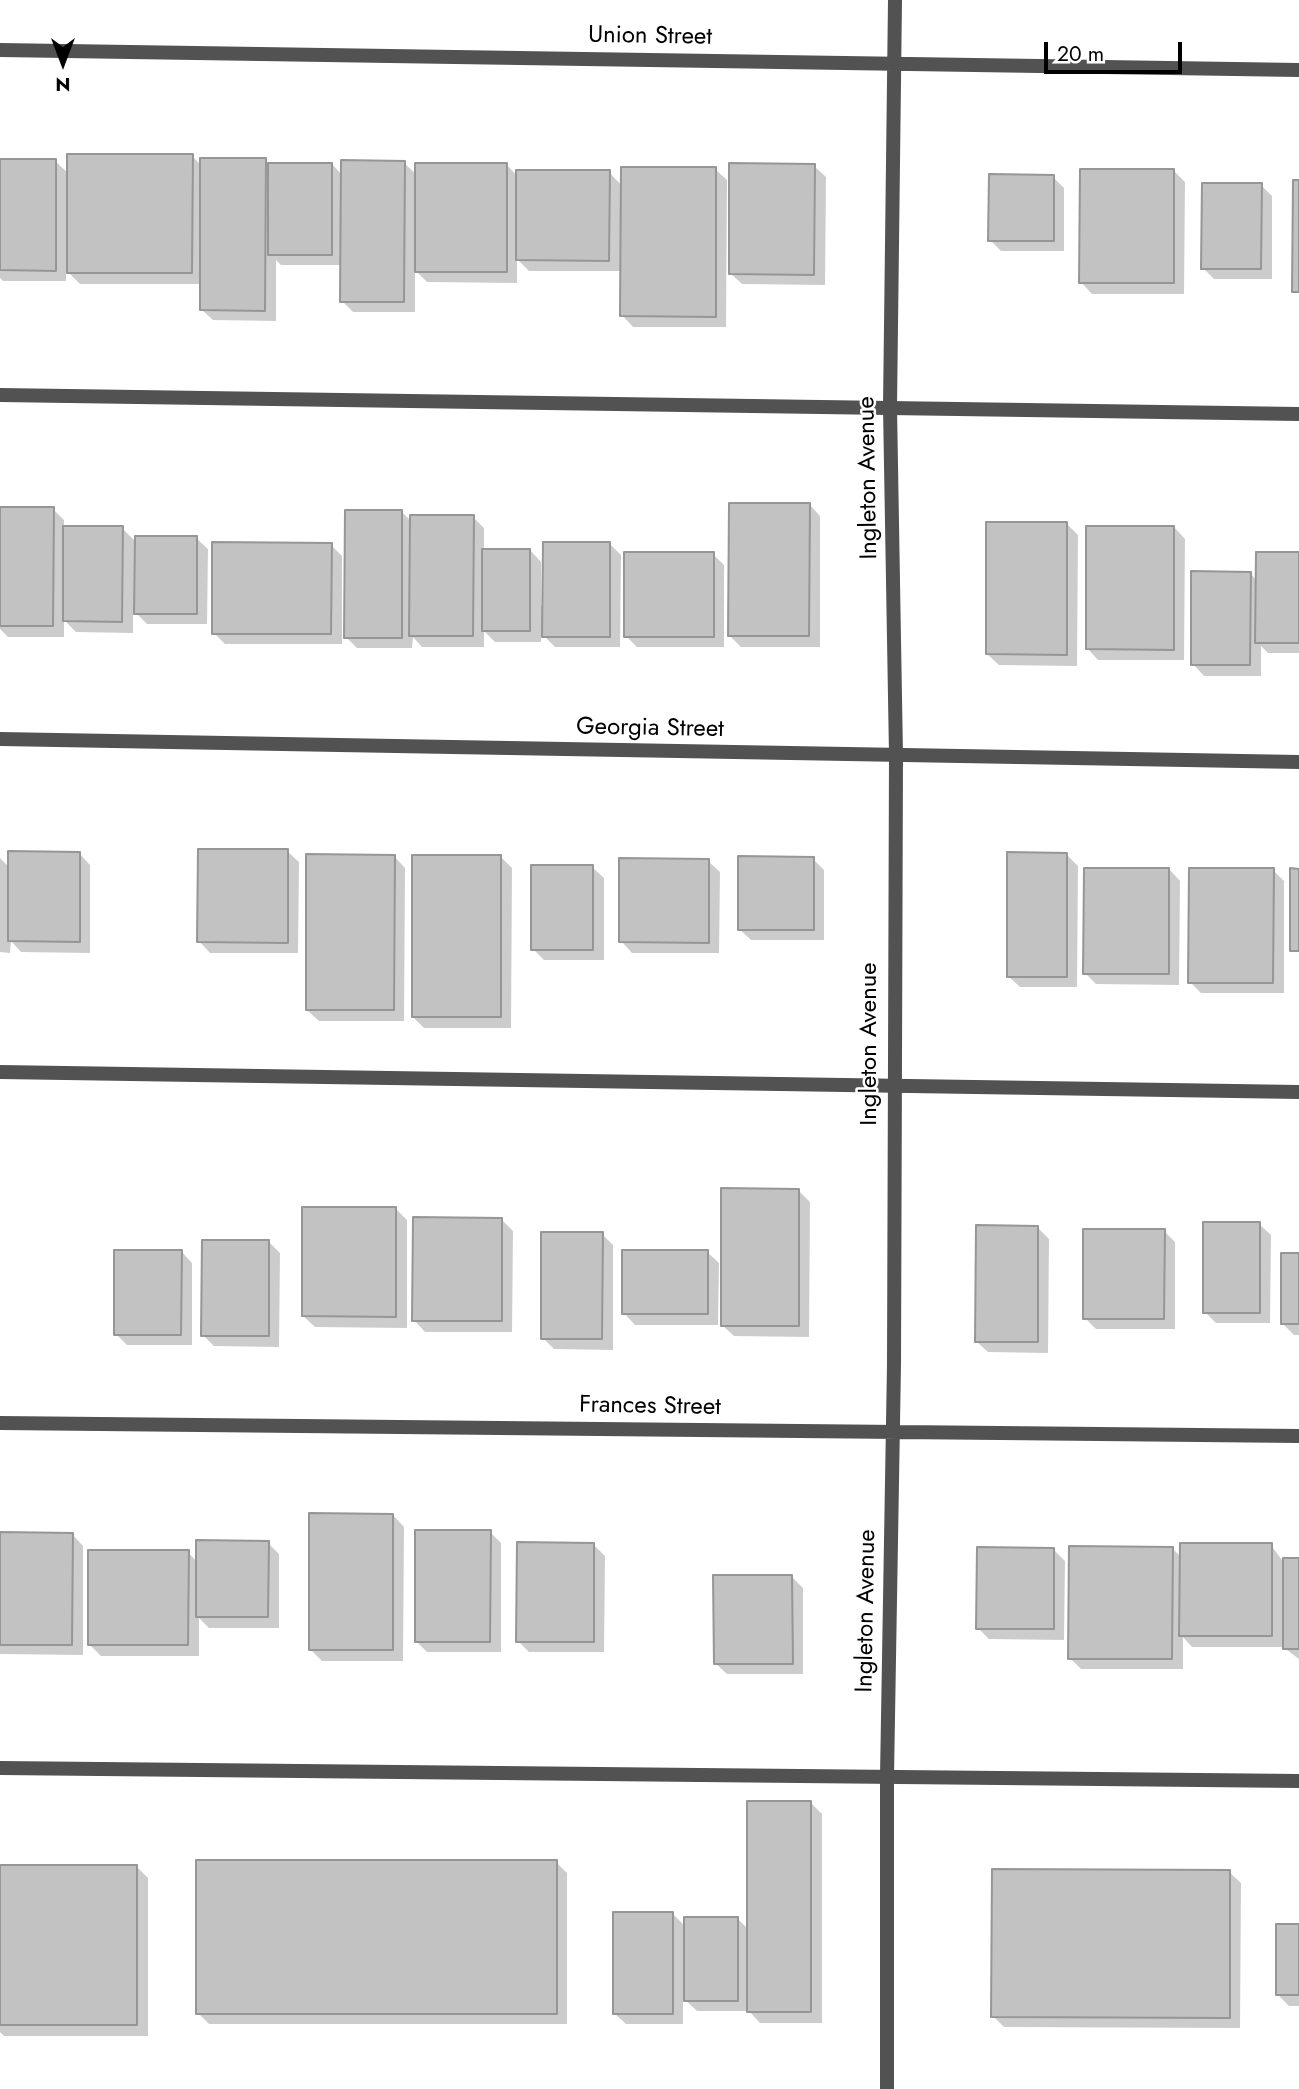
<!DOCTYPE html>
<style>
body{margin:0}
#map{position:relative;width:1299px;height:2089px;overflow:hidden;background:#fff;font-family:Jost,sans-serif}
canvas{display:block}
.north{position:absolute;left:28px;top:28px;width:70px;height:70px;-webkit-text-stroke:5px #fff;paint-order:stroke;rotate:180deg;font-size:19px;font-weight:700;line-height:28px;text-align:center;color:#000}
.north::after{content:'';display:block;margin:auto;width:24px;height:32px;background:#000;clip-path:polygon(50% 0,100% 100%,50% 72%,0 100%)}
.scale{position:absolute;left:1044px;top:42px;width:138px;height:32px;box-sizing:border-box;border:4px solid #000;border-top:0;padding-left:9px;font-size:21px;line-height:24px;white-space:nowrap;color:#000;-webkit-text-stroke:5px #fff;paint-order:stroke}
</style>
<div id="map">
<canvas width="1299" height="2089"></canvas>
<div class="north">N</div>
<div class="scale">20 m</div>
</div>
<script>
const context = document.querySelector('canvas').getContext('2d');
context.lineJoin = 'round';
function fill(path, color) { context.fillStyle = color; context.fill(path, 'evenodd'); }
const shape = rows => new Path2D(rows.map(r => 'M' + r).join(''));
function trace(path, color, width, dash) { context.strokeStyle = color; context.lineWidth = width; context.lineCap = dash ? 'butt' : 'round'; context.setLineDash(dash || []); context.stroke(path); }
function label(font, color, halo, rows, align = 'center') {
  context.font = font + ' Jost,sans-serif'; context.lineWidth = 5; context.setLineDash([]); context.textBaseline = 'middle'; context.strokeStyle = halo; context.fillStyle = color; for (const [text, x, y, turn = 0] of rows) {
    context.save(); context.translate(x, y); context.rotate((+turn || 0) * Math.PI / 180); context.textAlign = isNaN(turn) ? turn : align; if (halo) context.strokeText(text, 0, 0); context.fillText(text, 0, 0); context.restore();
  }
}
fill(shape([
 [192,156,202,166,265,160,270,164,332,164,342,175,404,163,417,175,507,165,518,177,609,172,622,186,715,169,727,180,726,327,633,327,622,315,622,271,529,271,517,259,517,283,427,282,415,270,415,312,353,312,342,301,342,265,281,265,276,260,276,321,213,320,201,309,202,284,80,284,66,270,66,281,3,281,0,278,0,161,55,161,69,174],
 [814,166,826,177,825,285,742,284,730,273],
 [1174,171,1185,182,1184,294,1092,294,1081,282],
 [1053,177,1064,188,1064,251,1001,251,990,240],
 [1261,185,1272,196,1272,279,1214,279,1203,268],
 [809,504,820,516,820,647,741,647,729,635],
 [0,509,53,509,64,520,64,528,122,528,137,543,196,538,208,549,207,624,147,624,133,610,133,633,76,632,64,620,64,637,8,637,0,629],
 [402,512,412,522,473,517,484,528,484,550,530,550,541,562,541,606,610,544,621,555,620,647,555,647,541,633,541,642,495,642,484,631,484,647,422,647,413,637,412,648,357,648,346,637],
 [1067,524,1078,535,1077,666,999,665,987,654],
 [1174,527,1185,539,1184,660,1098,660,1087,648],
 [331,545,342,556,342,644,225,644,214,633],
 [1299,553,1299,653,1268,653,1261,646,1261,676,1204,676,1193,664,1250,573,1257,581],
 [713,554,724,565,724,647,637,647,626,636],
 [287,851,299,862,298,953,210,953,199,941],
 [79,853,90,865,90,953,21,952,11,941,10,953,0,952,0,858,10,868],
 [1067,855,1078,866,1077,987,1020,987,1008,976],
 [394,856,405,868,404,1021,319,1021,307,1010],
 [501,857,512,868,511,1028,424,1028,413,1017],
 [813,859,824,870,824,940,751,940,739,929],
 [708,861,720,872,719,953,632,953,621,941],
 [592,867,604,878,604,960,544,960,533,949],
 [1169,869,1180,881,1179,985,1096,984,1085,973],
 [1273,870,1284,881,1284,993,1201,993,1190,982],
 [799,1191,810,1202,809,1337,734,1336,722,1325],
 [396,1209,407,1220,407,1328,315,1327,303,1316],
 [502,1220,513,1231,512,1332,425,1332,414,1320],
 [1259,1224,1271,1235,1270,1323,1216,1323,1205,1312],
 [1038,1228,1049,1239,1048,1353,988,1352,976,1341],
 [1164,1231,1175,1242,1175,1329,1096,1329,1085,1318],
 [602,1234,613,1245,613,1350,554,1349,543,1338],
 [269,1242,280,1253,279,1347,214,1346,203,1335],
 [181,1251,192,1263,192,1345,127,1345,116,1334],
 [707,1252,719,1263,718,1325,635,1325,624,1313],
 [1299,1254,1299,1335,1294,1335,1282,1323],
 [393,1515,404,1527,403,1661,322,1661,310,1649],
 [490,1532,501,1543,501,1652,427,1652,416,1641],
 [0,1534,72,1534,83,1546,83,1655,0,1654],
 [268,1543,279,1554,279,1628,209,1628,199,1618,199,1656,101,1656,90,1645,188,1552,197,1562],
 [593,1544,605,1556,604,1652,529,1652,518,1641],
 [1271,1545,1282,1560,1299,1560,1299,1659,1283,1647,1192,1647,1183,1637,1183,1669,1081,1669,1070,1658,1172,1548,1182,1558],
 [1054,1550,1065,1561,1064,1640,989,1639,978,1628],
 [792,1577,803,1588,803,1674,727,1674,715,1663],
 [811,1803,822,1814,822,2023,760,2023,749,2011,697,2011,683,1998,683,2024,626,2024,614,2013,672,1913,686,1927,738,1919,749,1930],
 [556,1862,567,1873,567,2024,209,2024,198,2013],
 [0,1867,137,1867,148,1878,148,2036,4,2036,0,2032],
 [1229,1872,1241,1883,1240,2028,1004,2027,993,2016],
 [1299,1926,1299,2006,1289,2006,1278,1995]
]), '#0003');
const building = shape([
 [67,154,193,154,192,273,67,273,67,154],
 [200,158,266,158,265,311,200,310,200,158],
 [0,159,56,159,56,271,0,270,0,159],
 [341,160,405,161,404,302,340,302,341,160],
 [268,163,332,163,332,255,268,255,268,163],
 [415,163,507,163,507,272,415,272,415,163],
 [729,163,815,164,814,275,729,274,729,163],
 [621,167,716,167,716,317,620,316,621,167],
 [1080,169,1174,169,1174,283,1079,283,1080,169],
 [516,170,610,170,609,261,516,260,516,170],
 [989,174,1054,175,1054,241,988,241,989,174],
 [1293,180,1299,180,1299,292,1292,292,1293,180],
 [1202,183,1262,183,1261,269,1201,269,1202,183],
 [729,503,810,503,809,636,728,636,729,503],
 [0,507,54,507,53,626,0,626,0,507],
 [345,510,402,510,402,638,344,638,345,510],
 [410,515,474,515,473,636,409,636,410,515],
 [986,522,1067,522,1067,655,986,654,986,522],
 [63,526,123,526,122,622,63,621,63,526],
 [1086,526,1174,526,1174,650,1086,649,1086,526],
 [135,536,197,536,197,614,134,614,135,536],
 [212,542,332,543,331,634,212,634,212,542],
 [543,542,610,542,610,637,542,637,543,542],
 [482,549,530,549,530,631,482,631,482,549],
 [624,552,714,552,714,637,624,637,624,552],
 [1256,552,1299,552,1299,643,1255,643,1256,552],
 [1191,571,1251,572,1250,665,1191,665,1191,571],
 [198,849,288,849,288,943,197,942,198,849],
 [8,851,80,852,80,942,8,941,8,851],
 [1007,852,1067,853,1067,977,1007,977,1007,852],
 [306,854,395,855,394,1010,306,1010,306,854],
 [412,855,501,855,501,1017,412,1017,412,855],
 [738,856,814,857,814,930,738,930,738,856],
 [619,858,709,859,709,943,619,942,619,858],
 [531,865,593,865,593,950,531,950,531,865],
 [1084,868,1169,868,1169,974,1083,974,1084,868],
 [1189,868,1274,868,1273,983,1188,983,1189,868],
 [1290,868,1299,869,1299,951,1290,951,1290,868],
 [721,1188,799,1189,799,1326,721,1326,721,1188],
 [302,1207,396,1207,396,1317,302,1316,302,1207],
 [413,1217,502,1218,502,1321,412,1321,413,1217],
 [1203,1222,1260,1222,1260,1313,1203,1313,1203,1222],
 [976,1225,1038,1226,1038,1342,975,1342,976,1225],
 [1083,1229,1165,1229,1164,1319,1083,1319,1083,1229],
 [541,1232,603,1232,602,1339,541,1339,541,1232],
 [202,1240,269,1240,269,1336,201,1336,202,1240],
 [114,1250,182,1250,181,1335,114,1335,114,1250],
 [622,1250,708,1250,708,1314,622,1314,622,1250],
 [1281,1253,1299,1253,1299,1324,1281,1324,1281,1253],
 [309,1513,393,1514,393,1650,309,1650,309,1513],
 [415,1530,491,1530,490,1642,415,1642,415,1530],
 [0,1532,73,1533,72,1645,0,1645,0,1532],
 [196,1540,269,1541,268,1617,196,1617,196,1540],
 [517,1542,594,1543,594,1642,516,1642,517,1542],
 [1180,1543,1272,1543,1272,1636,1179,1636,1180,1543],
 [1069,1546,1173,1547,1172,1659,1068,1659,1069,1546],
 [977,1547,1054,1548,1054,1629,976,1629,977,1547],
 [88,1550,189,1550,188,1645,88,1645,88,1550],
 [1283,1558,1299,1558,1299,1649,1283,1649,1283,1558],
 [713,1575,792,1575,793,1664,714,1664,713,1575],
 [747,1801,811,1801,811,2012,747,2012,747,1801],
 [196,1860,557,1860,557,2014,196,2014,196,1860],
 [0,1865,137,1865,137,2025,0,2025,0,1865],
 [992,1869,1230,1870,1230,2018,991,2017,992,1869],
 [613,1912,673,1912,673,2014,613,2014,613,1912],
 [684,1917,738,1917,738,2001,684,2001,684,1917],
 [1276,1924,1299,1924,1299,1995,1276,1995,1276,1924]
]);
fill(building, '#c2c2c2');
trace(building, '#969696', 2);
trace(shape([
 [0,395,1299,414],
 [0,1072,1299,1092],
 [0,1768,1299,1781]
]), '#525252', 14);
trace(shape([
 [0,50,1299,70],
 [0,739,1299,762],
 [0,1423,1299,1436],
 [887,2089,887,1776,894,1364,896,755,890,407,895,0]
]), '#525252', 14);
label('24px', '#000', '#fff', [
 ["Union Street",650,37,1],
 ["Ingleton Avenue",869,478,-91],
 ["Georgia Street",650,729,1],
 ["Ingleton Avenue",870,1044,-90],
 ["Frances Street",650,1407,1],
 ["Ingleton Avenue",867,1611,-89]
]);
</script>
